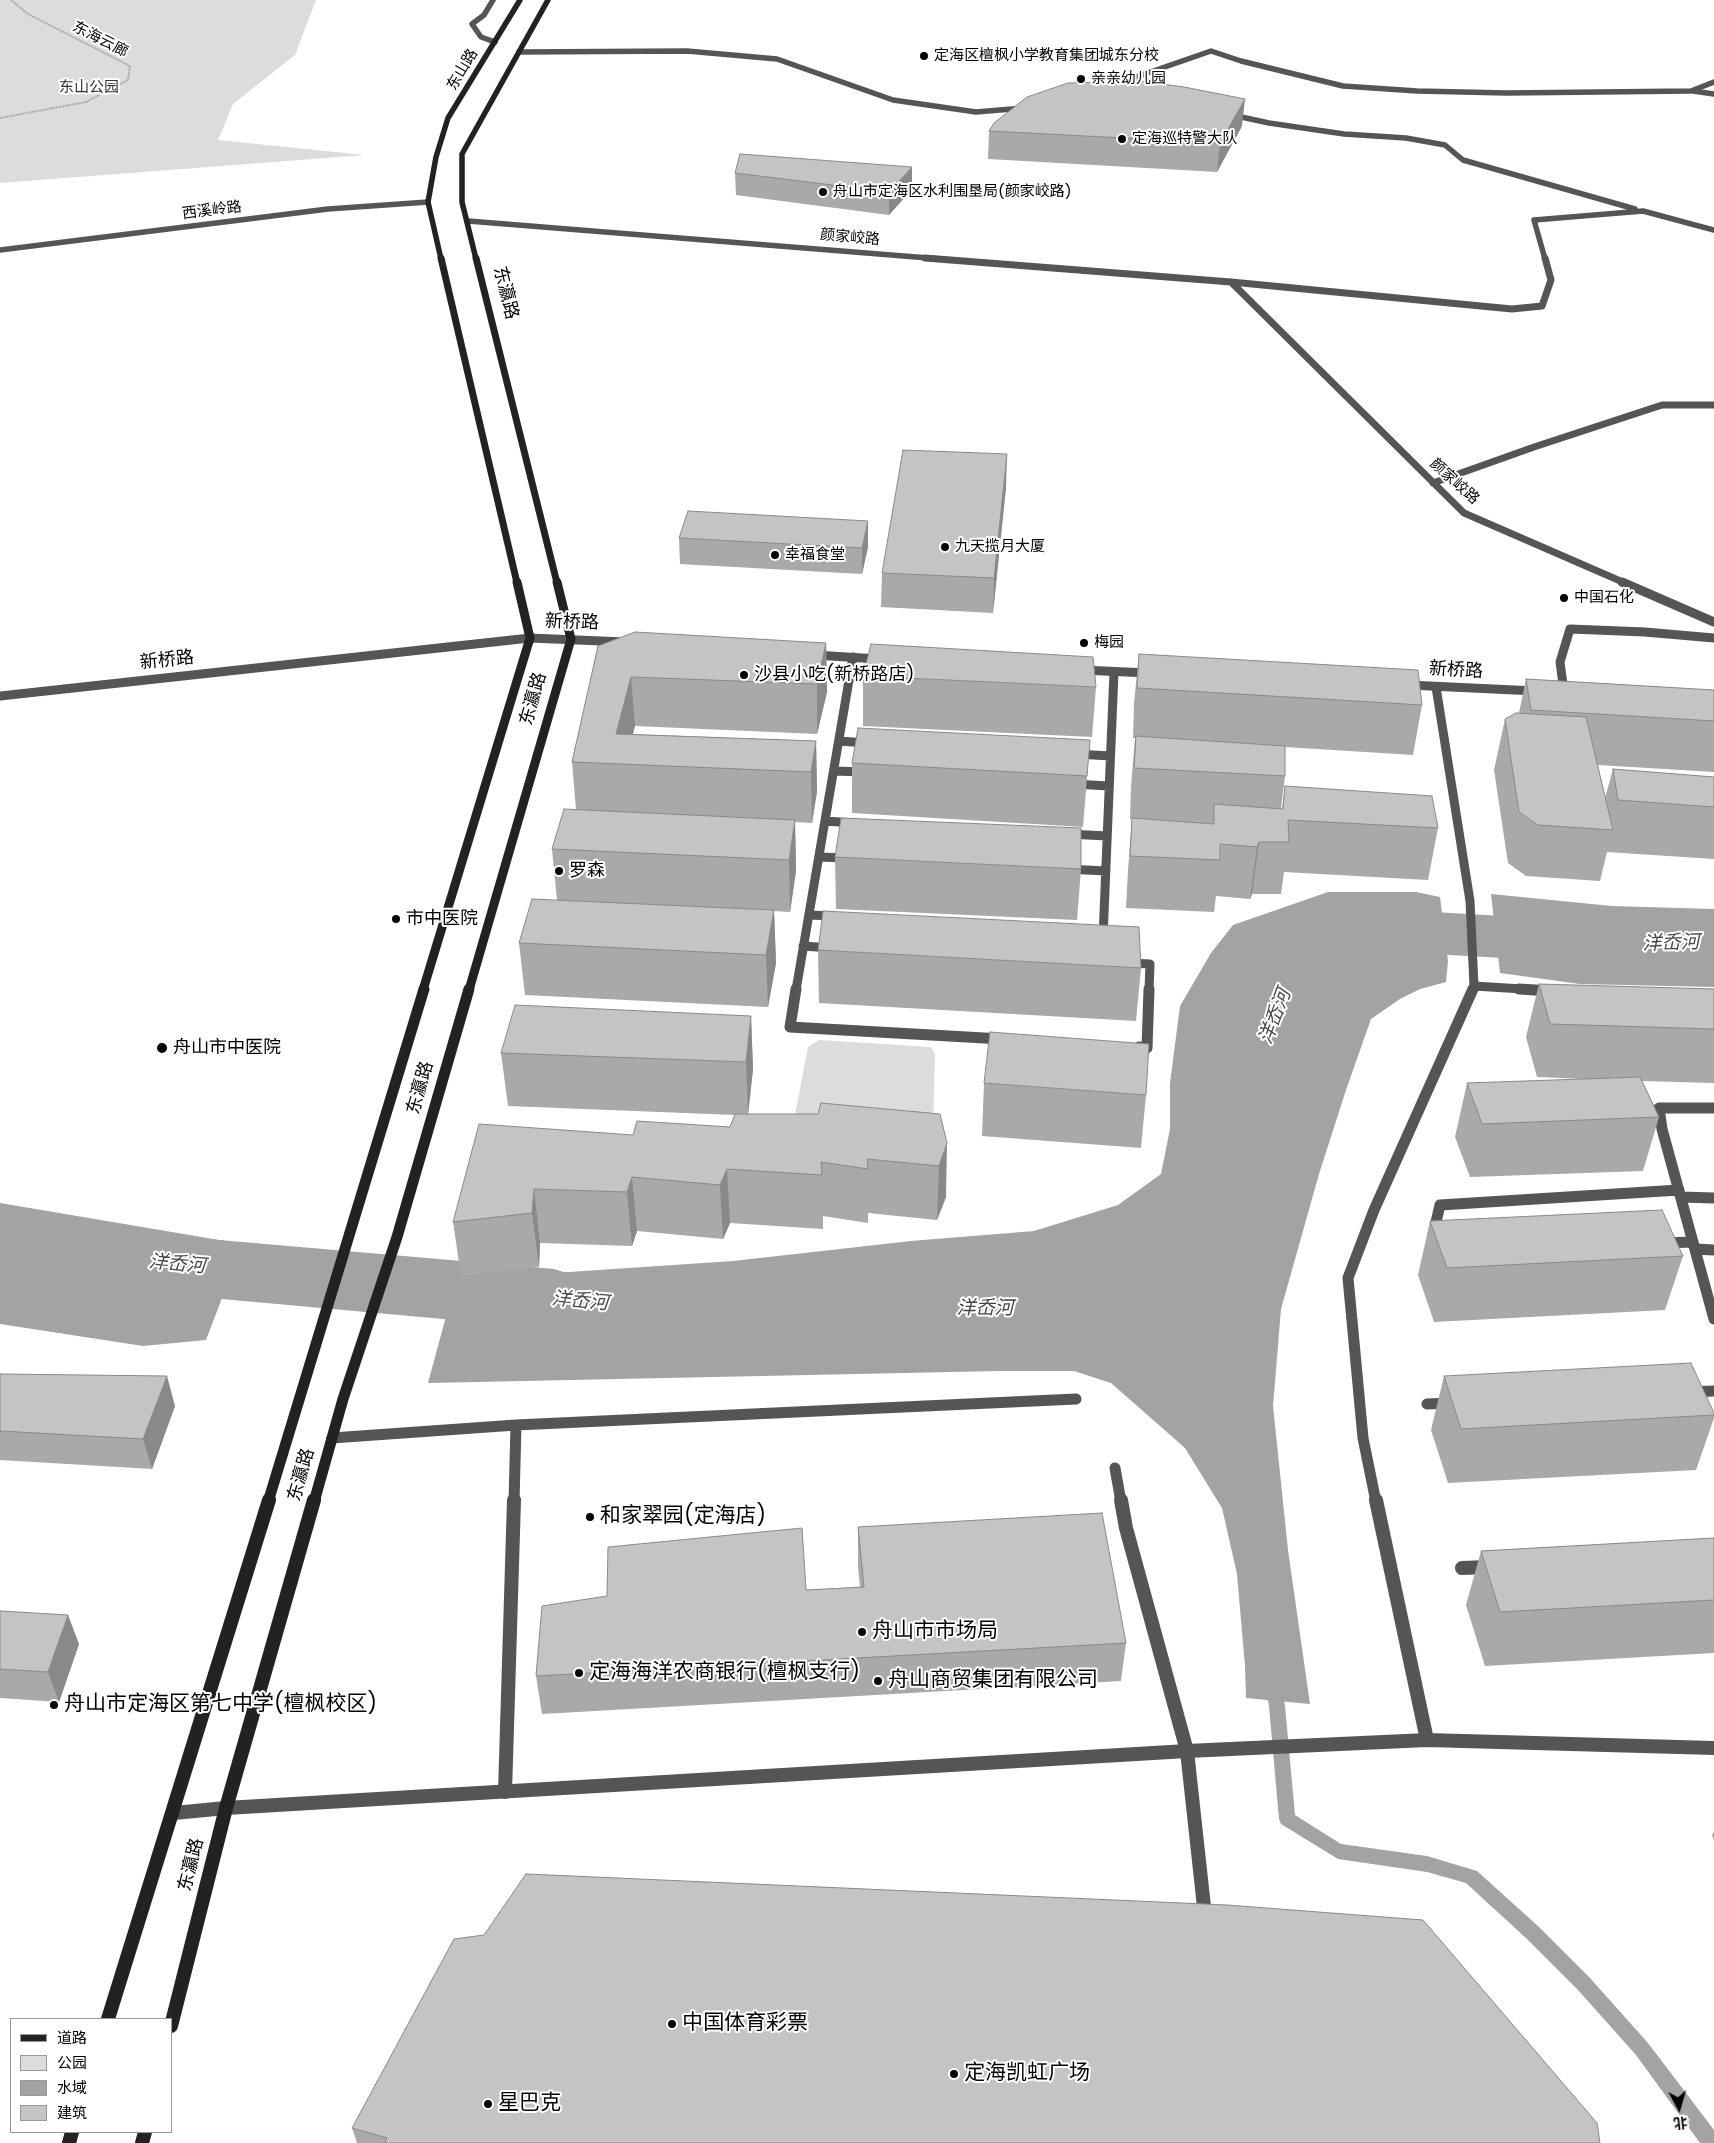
<!DOCTYPE html>
<meta charset="utf-8">
<style>
body{margin:0}
#map{position:relative;width:1714px;height:2143px;overflow:hidden;background:#fff;font-family:Poppins,"Noto Sans SC",sans-serif}
canvas{display:block}
.legend{position:absolute;left:10px;top:2018px;width:162px;height:115px;box-sizing:border-box;background:#fff;border:1px solid #999;margin:0;padding:6px 9px;list-style:none;font-size:15px;color:#000}
.legend li{display:flex;align-items:center;gap:10px;height:25px}
.legend b{width:25px;border:1px solid #999}
.north{position:absolute;left:1654px;top:2083px;width:50px;height:50px;-webkit-text-stroke:4px #fff;paint-order:stroke;rotate:174deg;font-size:14px;font-weight:700;line-height:20px;text-align:center;color:#000}
.north::after{content:'';display:block;margin:auto;width:18px;height:22px;background:#000;clip-path:polygon(50% 0,100% 100%,50% 72%,0 100%)}
</style>
<div id="map">
<canvas width="1714" height="2143"></canvas>
<ul class="legend">
<li><b style="height:6px;background:#222"></b>道路</li>
<li><b style="height:14px;background:#dcdcdc"></b>公园</li>
<li><b style="height:14px;background:#a3a3a3"></b>水域</li>
<li><b style="height:14px;background:#c4c4c4"></b>建筑</li>
</ul>
<div class="north">北</div>
</div>
<script>
const context = document.querySelector('canvas').getContext('2d');
context.lineJoin = 'round';
function fill(path, color) { context.fillStyle = color; context.fill(path, 'evenodd'); }
const shape = rows => new Path2D(rows.map(r => 'M' + r).join(''));
function trace(path, color, width, dash) { context.strokeStyle = color; context.lineWidth = width; context.lineCap = dash ? 'butt' : 'round'; context.setLineDash(dash || []); context.stroke(path); }
function label(font, color, halo, rows, align = 'center') {
  context.font = font + ' Poppins,"Noto Sans SC",sans-serif'; context.lineWidth = 4; context.setLineDash([]); context.textBaseline = 'middle'; context.strokeStyle = halo; context.fillStyle = color; for (const [text, x, y, turn = 0] of rows) {
    context.save(); context.translate(x, y); context.rotate((+turn || 0) * Math.PI / 180); context.textAlign = isNaN(turn) ? turn : align; if (halo) context.strokeText(text, 0, 0); context.fillText(text, 0, 0); context.restore();
  }
}
fill(shape([
 [0,0,316,0,295,55,233,104,218,140,365,155,0,183],
 [819,1040,931,1047,935,1054,933,1132,793,1125,808,1047]
]), '#dcdcdc');
fill(shape([
 [1328,892,1416,892,1440,897,1448,961,1446,982,1420,989,1400,999,1371,1019,1346,1090,1319,1174,1281,1309,1273,1406,1288,1550,1310,1704,1246,1698,1245,1666,1237,1574,1222,1508,1185,1448,1111,1383,1074,1371,999,1371,428,1383,455,1283,554,1273,733,1261,911,1241,1034,1231,1118,1205,1161,1174,1170,1129,1170,1083,1180,1006,1211,953,1233,925],
 [1491,894,1612,906,1714,909,1714,987,1580,984,1500,973],
 [0,1203,231,1242,238,1256,206,1340,143,1346,0,1324]
]), '#a3a3a3');
fill(shape([
 [1273,1678,1279,1680,1281,1685,1285,1706,1295,1815,1341,1844,1427,1856,1477,1871,1539,1927,1590,1978,1648,2043,1714,2130,1714,2143,1700,2143,1636,2055,1578,1990,1527,1939,1466,1883,1427,1872,1338,1859,1281,1824,1279,1819,1269,1706,1265,1685,1267,1680,1273,1678]
]), '#a3a3a3');
fill(shape([
 [1433,912,1660,925,1714,921,1714,963,1660,967,1433,954,1377,956,1342,963,1318,957,1307,942,1318,927,1342,921,1377,914,1433,912],
 [0,1221,554,1269,583,1278,595,1299,583,1320,554,1329,0,1279,0,1221]
]), '#a3a3a3');
trace(shape([
 [0,118,86,102,128,80,130,66,28,14,11,0]
]), '#777', 2, [0.5, 1]);
trace(shape([
 [493,0,484,15,472,24,481,37,495,42]
]), '#555', 5.5);
trace(shape([
 [1564,692,1560,662,1570,629,1645,632,1714,638],
 [839,741,867,743],
 [1077,754,1110,756],
 [834,771,864,772],
 [1073,784,1109,786],
 [825,821,854,823],
 [1068,834,1107,836],
 [819,857,848,858],
 [1067,869,1106,871],
 [809,915,835,916],
 [1103,938,1114,672],
 [803,946,831,948],
 [1129,963,1150,964,1149,990],
 [796,990,853,657]
]), '#555', 9);
trace(shape([
 [796,989,790,1027,1002,1039],
 [1139,1047,1147,1048,1149,989],
 [1714,1108,1659,1108,1662,1129,1714,1319],
 [1681,1197,1714,1198],
 [1433,1235,1440,1205,1679,1190],
 [1664,1243,1693,1242],
 [1695,1249,1714,1250],
 [1690,1392,1714,1391],
 [1427,1404,1451,1403],
 [516,1425,1076,1399],
 [332,1438,516,1425,514,1502],
 [1115,1468,1121,1502]
]), '#555', 11);
trace(shape([
 [1121,1500,1126,1528,1187,1751,1205,1916],
 [1462,1568,1488,1567],
 [505,1792,514,1500]
]), '#555', 14);
trace(shape([
 [519,52,687,51,777,59,893,100,976,112,1024,108],
 [1113,85,1211,51,1241,61,1343,86,1417,91,1507,93,1691,91,1714,82],
 [1693,91,1714,94],
 [1232,115,1269,123,1344,134,1406,138,1445,145,1463,160,1635,209],
 [468,221,941,259],
 [0,250,328,209,428,202],
 [1545,259,1534,220,1643,211,1714,230]
]), '#555', 5.5);
trace(shape([
 [925,258,1231,282,1512,309,1542,306,1551,280,1545,258],
 [1231,282,1464,513,1625,583],
 [1433,483,1534,447,1662,405,1714,405]
]), '#555', 7);
trace(shape([
 [1622,582,1714,622],
 [1436,687,1470,901,1474,986,1472,990],
 [1474,986,1539,990]
]), '#555', 9);
trace(shape([
 [1519,989,1551,991],
 [1376,1502,1363,1438,1348,1278,1374,1210,1473,989]
]), '#555', 11);
trace(shape([
 [1376,1500,1427,1740],
 [174,1813,226,1808,1187,1751,1427,1740,1714,1748]
]), '#555', 14);
trace(shape([
 [814,655,879,659],
 [1081,670,1149,673],
 [1408,685,1536,691],
 [0,696,530,638,625,642]
]), '#555', 9);
trace(shape([
 [441,259,428,202,436,157,448,118,520,0],
 [476,259,462,202,462,154,548,0]
]), '#222', 5.5);
trace(shape([
 [441,258,517,583],
 [476,258,557,583]
]), '#222', 7);
trace(shape([
 [423,990,530,638,517,582],
 [469,990,571,639,557,582]
]), '#222', 9);
trace(shape([
 [268,1502,424,989],
 [314,1502,343,1399,397,1237,469,989]
]), '#222', 11);
trace(shape([
 [108,2019,269,1500],
 [171,2026,226,1808,314,1500],
 [69,2143,72,2132],
 [142,2143,145,2132]
]), '#222', 14);
fill(shape([
 [1242,126,1217,172,988,159,989,131],
 [735,173,912,189,889,215,736,195],
 [1006,487,993,613,881,607,882,573],
 [679,538,868,547,862,574,680,564],
 [826,643,827,692,817,734,635,726,633,734,816,741,817,791,812,823,795,822,796,871,790,912,774,911,776,963,768,1007,525,995,519,943,557,900,552,849,576,810,572,762,598,646],
 [1139,654,1422,705,1413,755,1285,747,1285,776,1281,809,1282,809,1285,786,1438,828,1428,880,1284,872,1281,894,1252,894,1250,899,1216,896,1214,912,1126,908,1128,870,1132,819,1130,819,1131,787,1135,738,1133,738,1134,703],
 [863,676,1096,687,1092,737,863,726],
 [1526,679,1714,690,1714,772,1598,765,1605,798,1613,769,1714,777,1714,859,1607,852,1600,881,1526,876,1508,863,1494,770,1505,719,1519,713],
 [1090,740,1083,827,852,813,852,763],
 [835,857,1081,869,1077,920,836,909],
 [818,950,1141,968,1136,1021,819,1003],
 [1539,984,1714,989,1714,1083,1642,1081,1659,1117,1643,1171,1470,1177,1455,1137,1467,1083,1586,1079,1537,1077,1526,1037],
 [751,1016,753,1069,748,1114,940,1114,946,1197,937,1220,868,1213,868,1223,823,1216,823,1229,730,1223,723,1239,637,1231,632,1246,540,1243,539,1267,461,1276,453,1222,633,1135,730,1127,735,1115,508,1106,501,1053],
 [984,1083,1146,1095,1141,1148,982,1136],
 [1430,1221,1683,1256,1665,1310,1434,1322,1418,1275],
 [0,1374,175,1406,152,1469,0,1460],
 [1444,1376,1714,1413,1714,1418,1696,1470,1448,1483,1431,1430],
 [858,1527,1126,1643,1121,1681,542,1714,536,1676,806,1590,860,1587,858,1566],
 [1714,1538,1714,1653,1485,1666,1466,1605,1481,1551],
 [0,1611,79,1644,59,1702,0,1698],
 [1714,1831,1714,1841,1712,1835],
 [352,2128,1600,2143,357,2143]
]), '#a9a9a9');
fill(shape([
 [1245,99,1242,126,1217,172,1220,143],
 [912,167,912,189,889,215,889,192],
 [1007,454,1006,487,993,613,994,578],
 [868,521,868,547,862,574,862,548],
 [826,643,827,692,817,734,817,684],
 [631,677,635,726,625,765,616,734],
 [816,741,817,791,812,823,811,772],
 [795,820,796,871,790,912,789,860],
 [1259,842,1252,894,1250,899,1257,847],
 [774,910,776,963,768,1007,766,955],
 [751,1016,753,1069,748,1115,746,1062],
 [947,1143,946,1197,937,1220,939,1166],
 [727,1169,730,1223,723,1239,720,1185],
 [632,1177,637,1231,632,1246,627,1192],
 [534,1189,540,1243,539,1267,532,1213],
 [167,1376,175,1406,152,1469,143,1439],
 [68,1615,79,1644,59,1702,48,1672]
]), '#898989');
const building = shape([
 [1139,81,1184,87,1245,99,1220,143,989,131,994,123,1027,97,1068,83,1139,81],
 [740,154,912,167,889,192,735,173,740,154],
 [903,450,1007,454,994,578,882,573,903,450],
 [688,511,868,521,862,548,679,538,688,511],
 [635,632,826,643,817,684,631,677,616,734,816,741,811,772,572,762,598,646,635,632],
 [871,644,1093,657,1096,687,863,676,871,644],
 [1139,654,1418,670,1422,705,1137,688,1139,654],
 [1526,679,1714,690,1714,721,1531,710,1526,679],
 [1516,713,1586,717,1613,830,1538,825,1519,812,1505,719,1516,713],
 [858,728,1090,740,1087,776,852,763,858,728],
 [1136,736,1285,746,1285,776,1134,768,1136,736],
 [1613,769,1714,777,1714,807,1618,800,1613,769],
 [1285,786,1432,796,1438,828,1288,820,1289,842,1259,842,1257,847,1220,844,1220,860,1130,856,1132,818,1214,824,1214,804,1283,809,1285,786],
 [564,809,795,820,789,860,552,849,564,809],
 [841,818,1081,828,1081,869,835,857,841,818],
 [532,899,774,910,766,955,519,943,532,899],
 [823,911,1139,927,1141,968,818,950,823,911],
 [1539,984,1714,989,1714,1029,1550,1024,1539,984],
 [515,1005,751,1016,746,1062,501,1053,515,1005],
 [990,1032,1149,1044,1146,1095,984,1083,990,1032],
 [1640,1077,1659,1117,1482,1124,1467,1083,1640,1077],
 [821,1103,940,1114,947,1143,939,1166,867,1159,868,1169,821,1162,822,1175,727,1169,720,1185,632,1177,627,1192,534,1189,532,1213,453,1222,479,1124,633,1135,637,1121,730,1127,735,1114,818,1114,821,1103],
 [1662,1210,1683,1256,1447,1268,1430,1221,1662,1210],
 [1691,1363,1714,1413,1714,1415,1461,1429,1444,1376,1691,1363],
 [0,1374,167,1376,143,1439,0,1431,0,1374],
 [1102,1513,1126,1643,536,1676,542,1606,607,1596,608,1547,802,1528,806,1590,864,1587,858,1527,1102,1513],
 [1714,1538,1714,1600,1500,1612,1481,1551,1714,1538],
 [0,1611,68,1615,48,1672,0,1669,0,1611],
 [526,1874,1227,1905,1423,1920,1597,2123,1600,2143,385,2143,387,2138,352,2128,454,1939,484,1935,526,1874]
]);
fill(building, '#c4c4c4');
trace(building, '#898989', 1);
for (const [x, y, r, color] of [
 [924,56,5,"#000"],
 [1081,79,5,"#000"],
 [1122,139,5,"#000"],
 [823,192,5,"#000"],
 [945,547,5,"#000"],
 [775,555,5,"#000"],
 [1564,598,5,"#000"],
 [1084,643,5,"#000"],
 [744,675,5,"#000"],
 [559,871,5,"#000"],
 [396,919,5,"#000"],
 [162,1048,6,"#000"],
 [590,1517,5,"#000"],
 [862,1632,5,"#000"],
 [579,1673,5,"#000"],
 [878,1681,5,"#000"],
 [54,1705,5,"#000"],
 [672,2024,5,"#000"],
 [954,2074,5,"#000"],
 [488,2104,5,"#000"]
]) { const dot = new Path2D(); dot.arc(x, y, r, 0, 2 * Math.PI); context.fillStyle = color; context.fill(dot); trace(dot, '#fff', 2); }
label('15px', '#000', '#fff', [
 ["东海云廊",100,40,27],
 ["东山路",463,70,-59],
 ["西溪岭路",212,211,-7],
 ["颜家峧路",850,238,5],
 ["颜家峧路",1454,482,42]
]);
label('15px', '#000', '#fff', [
 ["定海区檀枫小学教育集团城东分校",934,56],
 ["亲亲幼儿园",1091,79],
 ["定海巡特警大队",1132,139],
 ["舟山市定海区水利围垦局(颜家峧路)",833,192],
 ["九天揽月大厦",955,547],
 ["幸福食堂",785,555],
 ["中国石化",1574,598],
 ["梅园",1094,643]
], 'left');
label('15px', '#333', '#fff', [
 ["东山公园",89,88]
]);
label('18px', '#000', '#fff', [
 ["东瀛路",505,293,76],
 ["新桥路",572,623,2],
 ["新桥路",167,661,-6],
 ["新桥路",1456,671,3],
 ["东瀛路",534,699,-74],
 ["东瀛路",421,1088,-74],
 ["东瀛路",302,1475,-74],
 ["东瀛路",192,1865,-76]
]);
label('18px', '#000', '#fff', [
 ["沙县小吃(新桥路店)",754,675],
 ["罗森",569,871],
 ["市中医院",406,919],
 ["舟山市中医院",173,1048]
], 'left');
label('italic 19px', '#444', '#fff', [
 ["洋岙河",1671,944,-2],
 ["洋岙河",1276,1017,-69],
 ["洋岙河",177,1265,5],
 ["洋岙河",580,1302,5],
 ["洋岙河",985,1309]
]);
label('21px', '#000', '#fff', [
 ["和家翠园(定海店)",600,1517],
 ["舟山市市场局",872,1632],
 ["定海海洋农商银行(檀枫支行)",589,1673],
 ["舟山商贸集团有限公司",888,1681],
 ["舟山市定海区第七中学(檀枫校区)",64,1705],
 ["中国体育彩票",682,2024],
 ["定海凯虹广场",964,2074],
 ["星巴克",498,2104]
], 'left');
</script>
